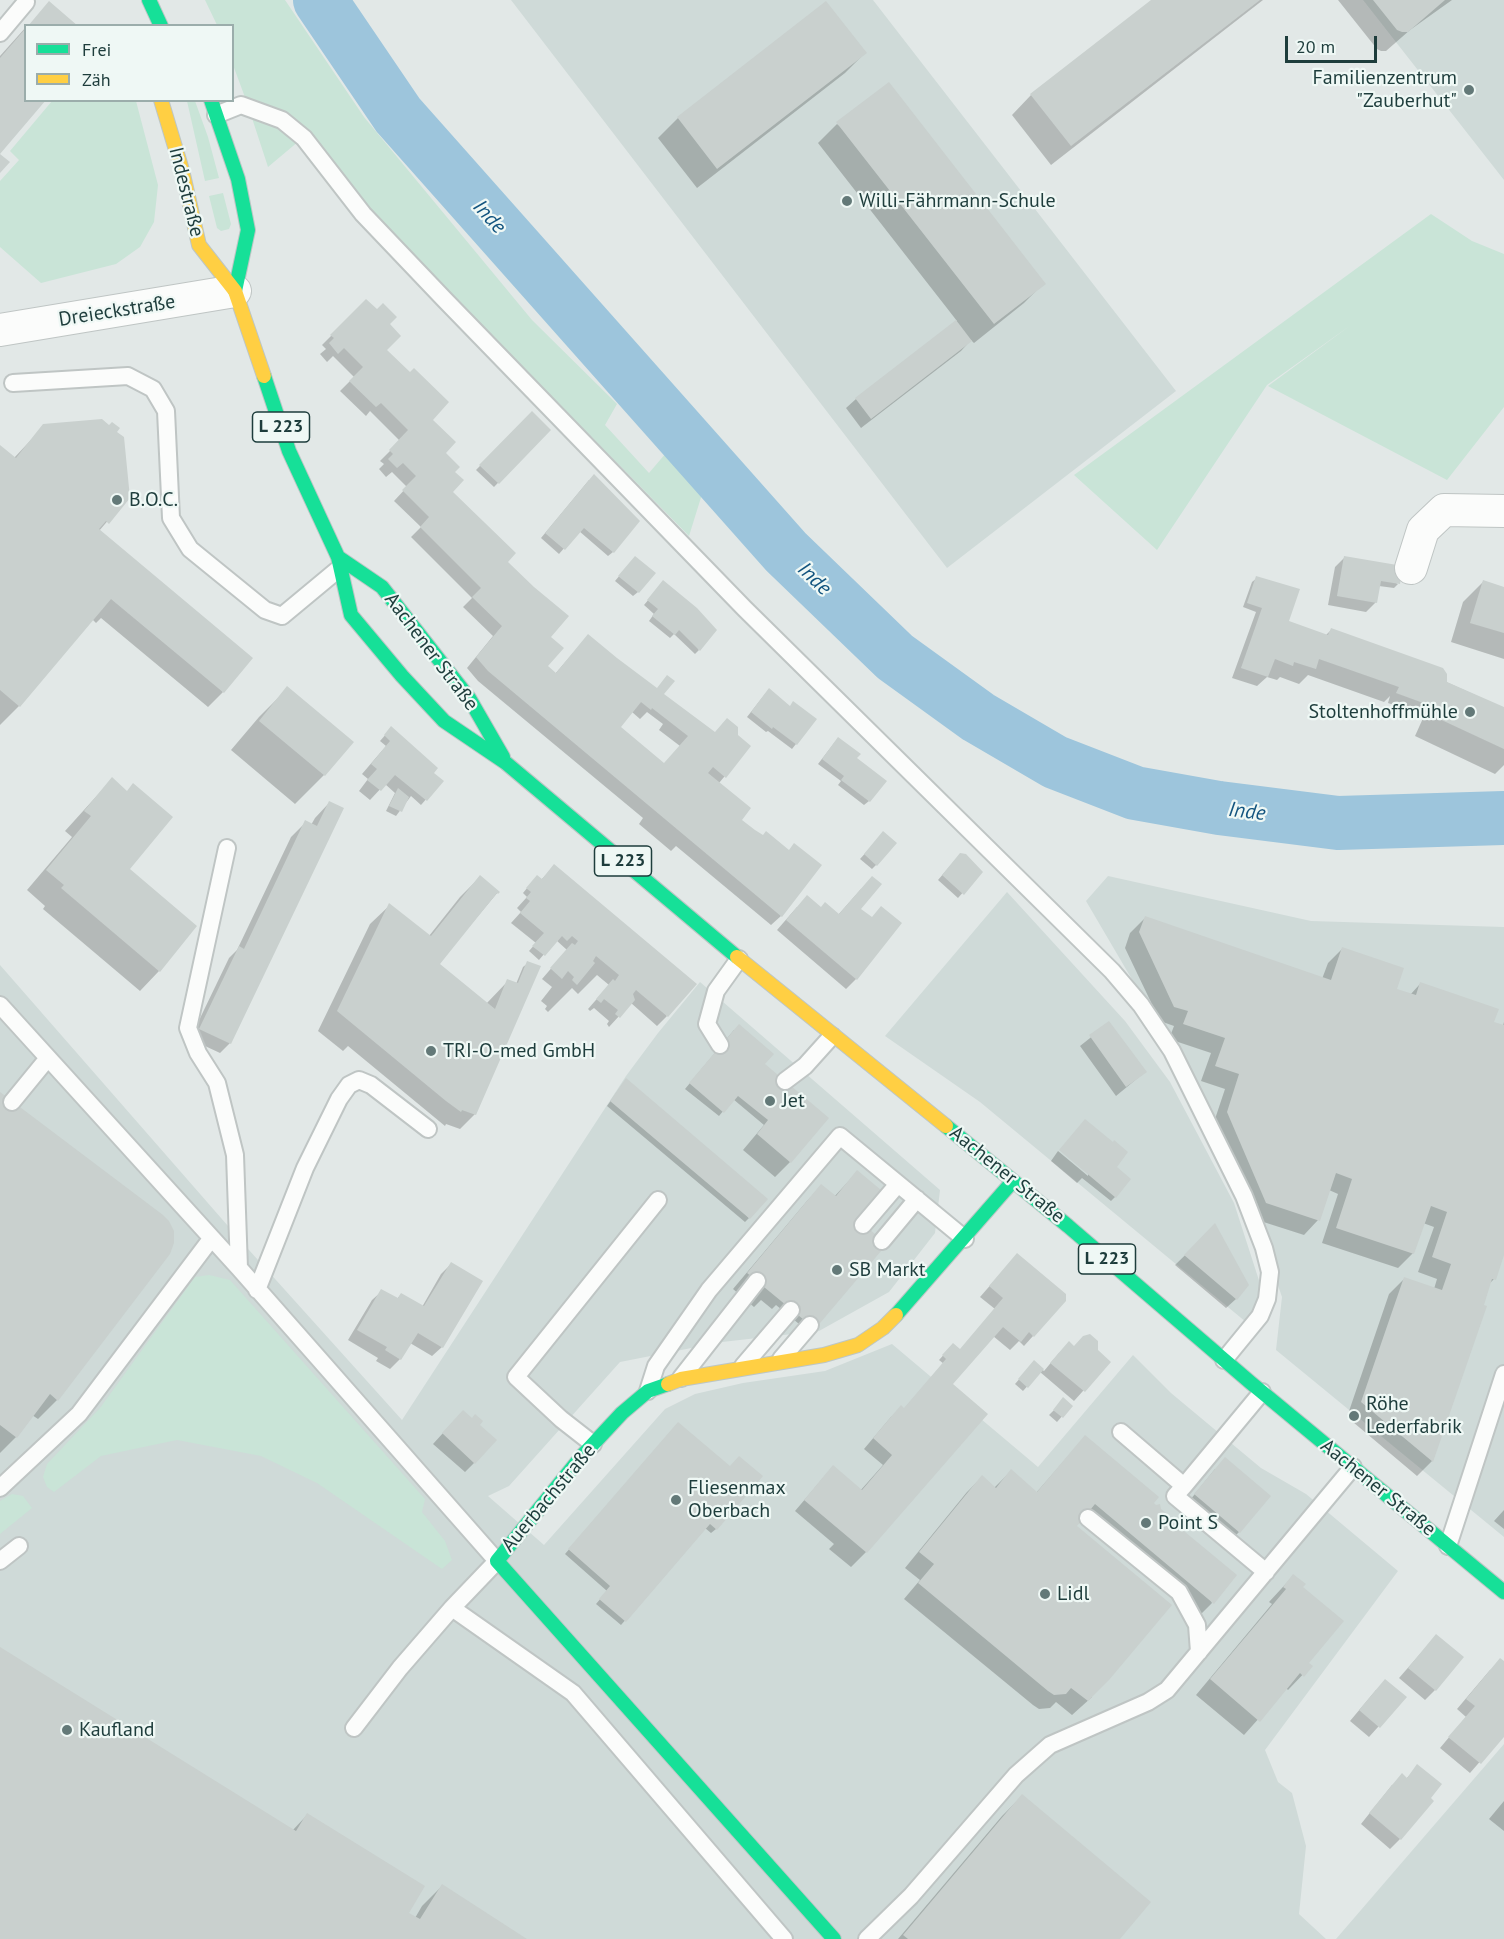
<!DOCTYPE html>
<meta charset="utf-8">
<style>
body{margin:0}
#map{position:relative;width:1504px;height:1939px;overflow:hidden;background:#e2e8e7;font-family:"PT Sans",sans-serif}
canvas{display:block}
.legend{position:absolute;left:24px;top:24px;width:210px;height:78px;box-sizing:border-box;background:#eff8f5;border:2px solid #9badab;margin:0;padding:8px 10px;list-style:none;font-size:18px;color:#1e3d3c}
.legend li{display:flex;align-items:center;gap:12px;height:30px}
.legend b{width:30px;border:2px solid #9badab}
.scale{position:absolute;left:1285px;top:36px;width:92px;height:27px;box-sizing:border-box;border:3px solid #1e3d3c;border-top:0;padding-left:8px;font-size:18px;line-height:21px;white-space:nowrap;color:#1e3d3c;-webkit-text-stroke:4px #eff8f5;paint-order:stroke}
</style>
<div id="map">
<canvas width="1504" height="1939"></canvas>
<ul class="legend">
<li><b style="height:8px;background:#16e098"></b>Frei</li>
<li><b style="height:8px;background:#ffcf43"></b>Zäh</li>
</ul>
<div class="scale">20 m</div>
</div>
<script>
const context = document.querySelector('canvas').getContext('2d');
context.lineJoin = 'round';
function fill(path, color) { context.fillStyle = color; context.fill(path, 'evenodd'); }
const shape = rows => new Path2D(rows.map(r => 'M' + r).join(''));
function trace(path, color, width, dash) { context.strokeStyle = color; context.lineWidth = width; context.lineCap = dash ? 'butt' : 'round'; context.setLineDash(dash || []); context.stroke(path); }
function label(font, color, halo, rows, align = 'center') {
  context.font = font + ' "PT Sans",sans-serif'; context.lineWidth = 4.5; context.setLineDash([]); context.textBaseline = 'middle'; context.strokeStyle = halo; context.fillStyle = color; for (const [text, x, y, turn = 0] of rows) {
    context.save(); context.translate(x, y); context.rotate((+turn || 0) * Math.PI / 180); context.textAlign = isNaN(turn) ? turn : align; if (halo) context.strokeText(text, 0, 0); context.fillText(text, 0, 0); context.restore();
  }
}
fill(shape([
 [511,0,873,0,1176,391,947,568],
 [1363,0,1504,0,1504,180],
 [1108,876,1311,921,1504,927,1504,1537,1276,1350,1282,1297,1247,1195,1208,1109,1086,901],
 [1007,892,1125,1021,1170,1082,1234,1203,1265,1299,1246,1322,980,1102,885,1036],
 [0,965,249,1250,402,1420,626,1076,658,1033,700,982,940,1190,935,1233,889,1292,819,1331,722,1342,620,1362,509,1486,488,1496,544,1545,665,1409,695,1394,743,1383,825,1371,892,1344,1038,1467,1133,1355,1171,1393,1261,1468,1306,1494,1398,1571,1265,1750,1278,1782,1292,1793,1306,1846,1299,1914,1326,1939,0,1939],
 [1504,1744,1504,1939,1336,1939]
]), '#cfdad8');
fill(shape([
 [205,0,285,0,364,117,532,320,617,404,605,425,649,473,666,453,703,491,689,536,365,207,313,138,297,121,275,109,246,100,233,65,232,26,217,25],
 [52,101,136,101,158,185,154,222,140,247,116,264,41,283,0,247,0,181,19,160,10,151],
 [187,101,195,101,208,137,219,178,205,181],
 [251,115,280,125,299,141,268,167],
 [223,193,231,224,229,229,221,231,217,228,209,196],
 [1431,214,1472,241,1504,254,1504,407,1447,480,1268,386,1351,325,1267,385,1157,550,1074,475],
 [209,1275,230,1280,425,1499,422,1512,445,1541,452,1560,442,1569,317,1483,261,1456,177,1440,101,1456,54,1492,47,1487,43,1477,47,1464,100,1408,195,1277],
 [12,1494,23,1496,32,1508,0,1534,0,1501]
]), '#c9e4d7');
fill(shape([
 [1154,0,1263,0,1051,165,1012,115,1031,95],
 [1338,0,1452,0,1410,30,1386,51,1381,51,1377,49],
 [26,27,26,100,0,152,0,56],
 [865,53,845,73,697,188,658,138,678,118],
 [837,124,1044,283,1024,303,974,343,971,340,961,351,861,428,846,408,856,399,957,321,818,143],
 [366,301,388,324,385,350,430,420,453,472,451,492,506,562,549,637,546,667,555,674,579,646,662,694,714,733,737,736,749,747,719,783,740,820,781,916,771,925,676,846,671,851,639,824,643,818,478,681,467,668,493,636,463,607,472,598,411,537,421,527,394,501,407,487,392,472,386,477,379,469,384,464,380,461,400,441,370,411,366,416,340,391,354,377,333,356,327,362,320,354,326,349,322,345],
 [632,712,640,719,647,712,663,724,659,730,680,746,664,765,619,727],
 [532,413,549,430,494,487,476,470],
 [44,426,115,432,128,497,99,531,223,692,208,707,101,618,96,623,92,619,19,706,0,725,0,447,14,458],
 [589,480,613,552,608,556,579,531,559,554,541,538],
 [1345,557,1398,584,1394,588,1379,586,1376,602,1366,612,1328,605,1335,567],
 [631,562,638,592,633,596,615,581],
 [1257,578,1287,622,1326,635,1331,630,1504,708,1504,765,1495,774,1415,736,1424,716,1388,703,1390,696,1384,702,1308,675,1299,684,1280,677,1277,680,1267,677,1257,686,1232,678,1256,612,1243,607,1252,582],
 [1483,582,1504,588,1504,659,1451,642,1463,602],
 [659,587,699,650,695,654,674,634,670,638,649,621,654,614,644,605],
 [288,688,352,742,324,775,295,804,231,750,259,717],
 [765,694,790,707,796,744,792,749,768,731,766,732,747,717],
 [387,733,428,778,442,781,421,805,411,796,396,816,386,811,395,793,385,784,370,800,359,791,368,779,362,774,386,746,380,741],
 [838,738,855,759,869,801,864,805,838,785,841,781,818,764],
 [112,779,128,869,159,971,140,991,43,909,45,906,27,890,72,837,65,831],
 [329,803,230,1043,220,1053,190,1039,229,958,237,950,291,837,306,822,311,825,315,818],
 [879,838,876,865,872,869,860,859],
 [956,859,981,872,958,898,938,880],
 [554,866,667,1016,657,1026,631,1003,609,1027,607,1024,609,1021,594,1008,590,1011,588,1009,609,985,597,975,578,994,572,988,548,1012,545,1009,547,1006,541,1001,552,987,542,979,567,950,556,940,539,960,529,951,536,943,511,923,521,912,517,908,527,897,523,893,532,882,541,880],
 [480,877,498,892,438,964,486,1004,508,981,516,984,523,967,528,963,475,1114,460,1129,446,1124,445,1126,348,1046,343,1051,318,1031,370,924,390,905,429,936,460,897],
 [861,889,856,979,846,989,777,930,797,907,821,908,838,915],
 [1145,918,1322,979,1328,963,1343,948,1395,990,1410,995,1420,984,1492,1023,1503,1026,1504,1022,1504,1251,1494,1279,1489,1284,1482,1306,1485,1307,1432,1461,1417,1476,1347,1417,1389,1294,1404,1279,1434,1289,1437,1279,1418,1272,1434,1227,1423,1223,1413,1253,1398,1268,1322,1243,1338,1194,1329,1190,1318,1220,1304,1235,1251,1218,1212,1128,1225,1089,1201,1081,1211,1053,1169,1039,1174,1026,1160,1021,1125,948,1130,933],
 [1109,1023,1145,1072,1116,1096,1080,1046],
 [734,1030,763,1064,790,1162,775,1177,743,1150,764,1125,733,1099,719,1116,685,1089],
 [622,1085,749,1218,745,1222,607,1106],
 [0,1094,57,1400,38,1419,32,1415,16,1437,0,1453],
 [1058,1151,1088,1176,1088,1172,1115,1168,1115,1197,1111,1201,1082,1178,1077,1183,1051,1161],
 [857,1172,855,1220,810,1333,776,1305,772,1309,761,1300,754,1307,733,1289,807,1201,821,1186,834,1197],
 [1215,1226,1236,1299,1226,1308,1175,1265],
 [451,1264,442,1347,432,1356,410,1343,400,1359,390,1369,376,1361,378,1358,348,1340,372,1300,382,1291,397,1299,401,1294,422,1307,441,1274],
 [1008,1265,1033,1336,1024,1346,1019,1341,1010,1350,993,1336,946,1389,866,1552,851,1567,829,1549,834,1544,795,1511,824,1477,860,1491,883,1465,864,1449,891,1417,903,1410,944,1364,939,1360,949,1349,960,1351,995,1309,980,1297],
 [1074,1348,1097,1350,1109,1362,1074,1401,1040,1372,1023,1391,1015,1384,1034,1362,1044,1371,1059,1353],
 [1064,1400,1071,1406,1057,1422,1049,1415],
 [472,1419,478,1425,474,1463,465,1472,433,1444,454,1421],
 [674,1428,716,1529,711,1533,705,1528,621,1625,596,1604,607,1591,565,1554],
 [1085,1437,1177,1527,1212,1603,1198,1617,1081,1519,1076,1526,1092,1697,1072,1715,1056,1702,1050,1708,1039,1709,1033,1705,904,1599,920,1580,905,1568,967,1492,982,1477,994,1488,1011,1471,1036,1493],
 [1215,1469,1239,1532,1230,1541,1186,1505],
 [1504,1510,1504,1529,1494,1521],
 [1293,1576,1301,1587,1307,1663,1311,1666,1288,1690,1286,1688,1244,1735,1196,1695,1272,1604,1269,1602],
 [1427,1646,1435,1690,1425,1700,1399,1678],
 [0,1649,292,1831,307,1815,407,1913,415,1918,422,1906,442,1886,524,1939,0,1939],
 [1504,1663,1504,1734,1470,1773,1440,1748,1466,1717,1457,1709,1490,1670],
 [1376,1690,1405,1697,1369,1737,1350,1721],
 [1418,1766,1429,1798,1400,1839,1390,1849,1361,1824,1392,1785,1406,1779],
 [1022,1796,1118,1939,898,1939,1002,1816],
 [1504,1801,1504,1831,1489,1819]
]), '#0003');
trace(shape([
 [320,0,398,115,786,552,895,657,978,717,1055,762,1135,793,1219,808,1338,823,1504,818]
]), '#9dc5dc', 54);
fill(shape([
 [1151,0,1260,0,1071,146,1030,94],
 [1373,0,1445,0,1408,32,1402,32,1397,30],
 [49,1,78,26,28,26],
 [826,1,867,53,717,169,677,117],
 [26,28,26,100,46,100,0,154,10,162,0,173,0,58],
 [889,82,1046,284,994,324,836,122],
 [366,299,377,309,383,303,397,317,390,324,401,336,387,350,410,372,414,368,449,402,433,420,456,442,446,453,460,467,455,472,464,480,453,492,516,553,508,562,534,587,569,616,551,637,564,648,548,666,556,673,588,634,617,658,657,688,667,675,675,681,664,694,715,732,727,718,738,727,738,735,751,746,726,778,713,767,708,773,751,808,742,820,755,830,763,835,766,831,789,850,794,843,822,865,782,917,488,671,476,657,502,626,472,597,481,588,420,527,429,517,402,490,416,476,403,463,397,468,388,459,393,454,389,450,408,430,381,403,376,407,349,381,363,367,344,348,338,354,329,343,334,338,330,335],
 [641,702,651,710,652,708,688,736,664,763,621,727],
 [956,320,972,341,871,419,855,398],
 [532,411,551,430,499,484,479,465],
 [102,419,109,425,112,422,120,428,117,432,124,437,130,498,109,524,106,521,99,529,253,658,224,693,111,599,20,707,0,690,0,445,16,458,43,424],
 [594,474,640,521,614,553,584,528,565,550,545,533],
 [635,556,656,573,639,593,618,576],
 [1344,556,1403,566,1400,584,1381,581,1377,603,1337,596],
 [1256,576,1300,589,1289,621,1328,635,1331,628,1443,668,1447,674,1447,682,1504,707,1504,749,1433,716,1437,708,1396,693,1399,687,1319,659,1316,669,1294,662,1293,666,1275,659,1268,677,1241,668,1262,608,1247,603],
 [663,580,697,608,717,630,700,651,679,630,675,635,652,616,658,609,647,600],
 [1483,580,1504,587,1504,633,1470,623],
 [287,686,354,742,325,776,259,721],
 [769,688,790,706,793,701,817,719,797,745,773,727,772,729,751,712],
 [391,726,438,768,434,773,444,781,427,801,395,775,381,791,367,780,377,769,371,764,390,741,384,735],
 [838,737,861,754,857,758,887,781,870,802,841,780,844,776,822,759],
 [112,777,127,791,133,783,173,817,130,869,197,926,160,972,61,888,64,885,46,870,91,816,84,811],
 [398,788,409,797,402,812,389,806],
 [329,801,344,808,231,1044,199,1029,239,946,244,949,305,820,317,826],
 [883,831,897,843,877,866,864,854],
 [960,853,966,854,983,872,964,895,942,875],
 [554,864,697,984,668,1017,636,990,633,994,635,1000,620,1018,615,1014,618,1010,604,999,601,1003,596,999,613,979,615,981,619,975,596,956,593,961,595,963,577,985,572,980,574,977,568,971,562,979,550,968,572,943,575,945,578,941,572,936,567,941,562,936,545,956,532,946,544,933,520,913,530,901,526,898,531,892,526,888,537,875,542,879],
 [480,875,500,892,498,894,497,893,440,964,495,1009,507,979,518,983,527,961,541,966,476,1115,462,1110,461,1112,446,1101,337,1011,389,903,431,936],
 [872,876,882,884,861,909,872,917,881,906,902,923,857,980,786,920,807,895,821,907,825,902,839,914],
 [1145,916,1331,980,1342,947,1404,968,1397,989,1416,995,1420,982,1499,1009,1494,1022,1504,1025,1504,1255,1496,1280,1492,1279,1484,1305,1487,1306,1433,1462,1361,1402,1404,1277,1442,1290,1451,1264,1432,1257,1447,1212,1431,1206,1414,1254,1336,1228,1352,1179,1336,1173,1320,1221,1266,1203,1227,1112,1239,1074,1215,1066,1225,1038,1183,1024,1188,1011,1174,1007,1139,932],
 [1109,1021,1147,1072,1126,1087,1089,1035],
 [739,1024,774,1054,765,1064,829,1118,791,1163,757,1134,768,1120,738,1096,724,1113,689,1083],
 [626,1078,768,1199,750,1219,610,1101],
 [0,1092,163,1215,169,1221,174,1231,174,1243,170,1254,58,1401,50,1394,17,1438,0,1425],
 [1085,1119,1113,1142,1114,1140,1128,1152,1117,1167,1131,1179,1116,1198,1059,1150],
 [857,1170,881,1190,857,1219,887,1244,815,1329,747,1273,821,1184,836,1196],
 [1215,1223,1249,1285,1237,1300,1184,1255],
 [1017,1253,1066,1294,1066,1301,1034,1337,1029,1332,1021,1342,1003,1327,953,1384,988,1414,867,1553,804,1500,833,1465,862,1490,892,1455,873,1438,901,1405,904,1408,946,1359,942,1355,953,1343,960,1349,1003,1298,989,1286],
 [451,1262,483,1281,443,1348,418,1333,401,1360,385,1350,387,1347,357,1330,381,1289,398,1298,401,1293,424,1306],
 [1090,1334,1098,1341,1098,1350,1111,1362,1085,1392,1050,1363,1069,1341,1074,1346,1083,1336],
 [1034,1360,1044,1369,1028,1388,1018,1379],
 [1063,1397,1073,1406,1063,1418,1053,1410],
 [463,1410,472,1418,475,1414,483,1421,480,1425,497,1440,475,1464,442,1433],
 [678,1422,730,1466,739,1456,763,1476,717,1530,710,1524,626,1622,599,1599,610,1586,568,1549],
 [1085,1435,1159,1497,1154,1503,1156,1505,1160,1504,1161,1509,1172,1518,1177,1518,1178,1523,1181,1525,1179,1527,1237,1575,1214,1604,1095,1504,1077,1526,1172,1605,1109,1680,1088,1701,1071,1688,1066,1694,1054,1695,1048,1691,918,1583,934,1564,919,1552,982,1475,996,1488,1011,1469,1037,1492],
 [1225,1457,1271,1496,1240,1533,1194,1494],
 [1293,1574,1306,1584,1303,1587,1344,1621,1309,1663,1313,1666,1304,1677,1300,1673,1260,1722,1210,1679,1286,1589,1283,1587],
 [1436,1634,1464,1657,1436,1691,1408,1668],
 [0,1647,296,1831,307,1813,425,1886,409,1913,420,1919,442,1884,527,1939,0,1939],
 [1500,1658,1504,1661,1504,1737,1481,1764,1448,1737,1475,1706,1466,1699],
 [1385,1679,1407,1697,1380,1728,1359,1710],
 [1417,1764,1442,1784,1431,1798,1434,1801,1401,1840,1369,1813,1402,1773,1407,1778],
 [1022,1794,1151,1902,1120,1939,908,1939,903,1935]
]), '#c9d0ce');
const lane = shape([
 [0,33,26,2],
 [216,115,241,105,282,120,304,138,363,214,444,299,745,609,1112,971,1141,1005,1172,1051,1244,1196,1264,1248,1270,1272,1267,1299,1260,1316,1224,1360],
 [13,383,128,376,153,389,166,411,171,518,190,549,265,610,282,616,341,567],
 [227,848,188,1028,198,1053,217,1083,235,1155,239,1268],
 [0,1005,239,1268,497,1561,452,1608,400,1668,354,1728],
 [720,1045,707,1024,716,991,739,959],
 [785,1081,805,1066,832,1036],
 [12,1102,48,1058],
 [863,1225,898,1184],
 [882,1241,917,1199],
 [257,1290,305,1168,339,1099,349,1085,359,1080,371,1085,428,1129],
 [781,1359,810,1325],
 [743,1366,791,1310],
 [681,1378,757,1281],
 [648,1391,656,1366,709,1290,840,1136,965,1239],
 [1121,1432,1184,1486,1262,1392],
 [593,1444,561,1419,516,1377,658,1200],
 [1184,1486,1175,1496,1266,1572],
 [0,1488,79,1414,211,1239],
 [1088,1518,1179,1592,1197,1625,1199,1652],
 [1448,1546,1504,1374],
 [0,1561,19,1546],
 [452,1608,573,1693,784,1939],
 [867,1939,911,1896,1016,1775,1050,1745,1148,1702,1167,1690,1353,1467]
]);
const street = shape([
 [0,330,235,291],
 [1411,568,1423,530,1444,510,1504,511]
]);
const fast = shape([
 [149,0,161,26],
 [211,100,238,179,248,230,235,291],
 [264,376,289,451,338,557,351,615,402,676,444,721,506,763,737,957],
 [338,557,382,587,469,698,503,757],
 [946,1126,1068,1226,1251,1383,1504,1592],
 [896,1315,1013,1181],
 [668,1384,648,1391,622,1413,582,1456,497,1561,834,1939]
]);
const slow = shape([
 [161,100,182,170,199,245,235,291,264,376],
 [737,957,946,1126],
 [668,1384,681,1379,824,1355,858,1345,883,1328,896,1315]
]);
trace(lane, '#bfc5c4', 20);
trace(street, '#bfc5c4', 34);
trace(fast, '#bdc6c5', 16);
trace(slow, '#bdc6c5', 16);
trace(lane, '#fbfcfb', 16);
trace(street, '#fbfcfb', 32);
trace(fast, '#16e098', 14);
trace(slow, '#ffcf43', 14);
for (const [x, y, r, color] of [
 [1469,90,6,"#637978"],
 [847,201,6,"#637978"],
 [117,500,6,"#637978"],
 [1470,712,6,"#637978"],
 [431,1051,6,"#637978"],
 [770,1101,6,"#637978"],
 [837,1270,6,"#637978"],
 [1354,1416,6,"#637978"],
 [676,1500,6,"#637978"],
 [1146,1523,6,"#637978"],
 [1045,1594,6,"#637978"],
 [67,1730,6,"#637978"]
]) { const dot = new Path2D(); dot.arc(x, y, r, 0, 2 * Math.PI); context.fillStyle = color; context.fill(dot); trace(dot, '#eff8f5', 2); }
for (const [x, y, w] of [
 [281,427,57],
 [623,861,57],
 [1107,1259,57]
]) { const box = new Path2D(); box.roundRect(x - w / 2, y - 15, w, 30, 4.5); context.fillStyle = '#eff8f5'; context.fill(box); trace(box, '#1e3d3c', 1.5); }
label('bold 18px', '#1e3d3c', null, [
 ["L 223",281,427],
 ["L 223",623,861],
 ["L 223",1107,1259]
]);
label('20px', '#1e3d3c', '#eff8f5', [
 ["Familienzentrum",1457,78,"right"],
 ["\"Zauberhut\"",1457,101,"right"],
 ["Willi-Fährmann-Schule",859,201],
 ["B.O.C.",129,500],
 ["Stoltenhoffmühle",1458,712,"right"],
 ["TRI-O-med GmbH",443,1051],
 ["Jet",782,1101],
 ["SB Markt",849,1270],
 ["Röhe",1366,1404],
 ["Lederfabrik",1366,1427],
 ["Fliesenmax",688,1488],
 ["Oberbach",688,1511],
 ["Point S",1158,1523],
 ["Lidl",1057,1594],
 ["Kaufland",79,1730]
], 'left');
label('20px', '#1e3d3c', '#eff8f5', [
 ["Indestraße",186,192,76],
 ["Dreieckstraße",117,311,-9],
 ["Aachener Straße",431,652,53],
 ["Aachener Straße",1007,1175,39],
 ["Aachener Straße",1378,1488,39],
 ["Auerbachstraße",549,1498,-50]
]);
label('italic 21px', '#12547f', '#eff8f5', [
 ["Inde",489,217,48],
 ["Inde",814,579,44],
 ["Inde",1247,812,7]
]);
</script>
